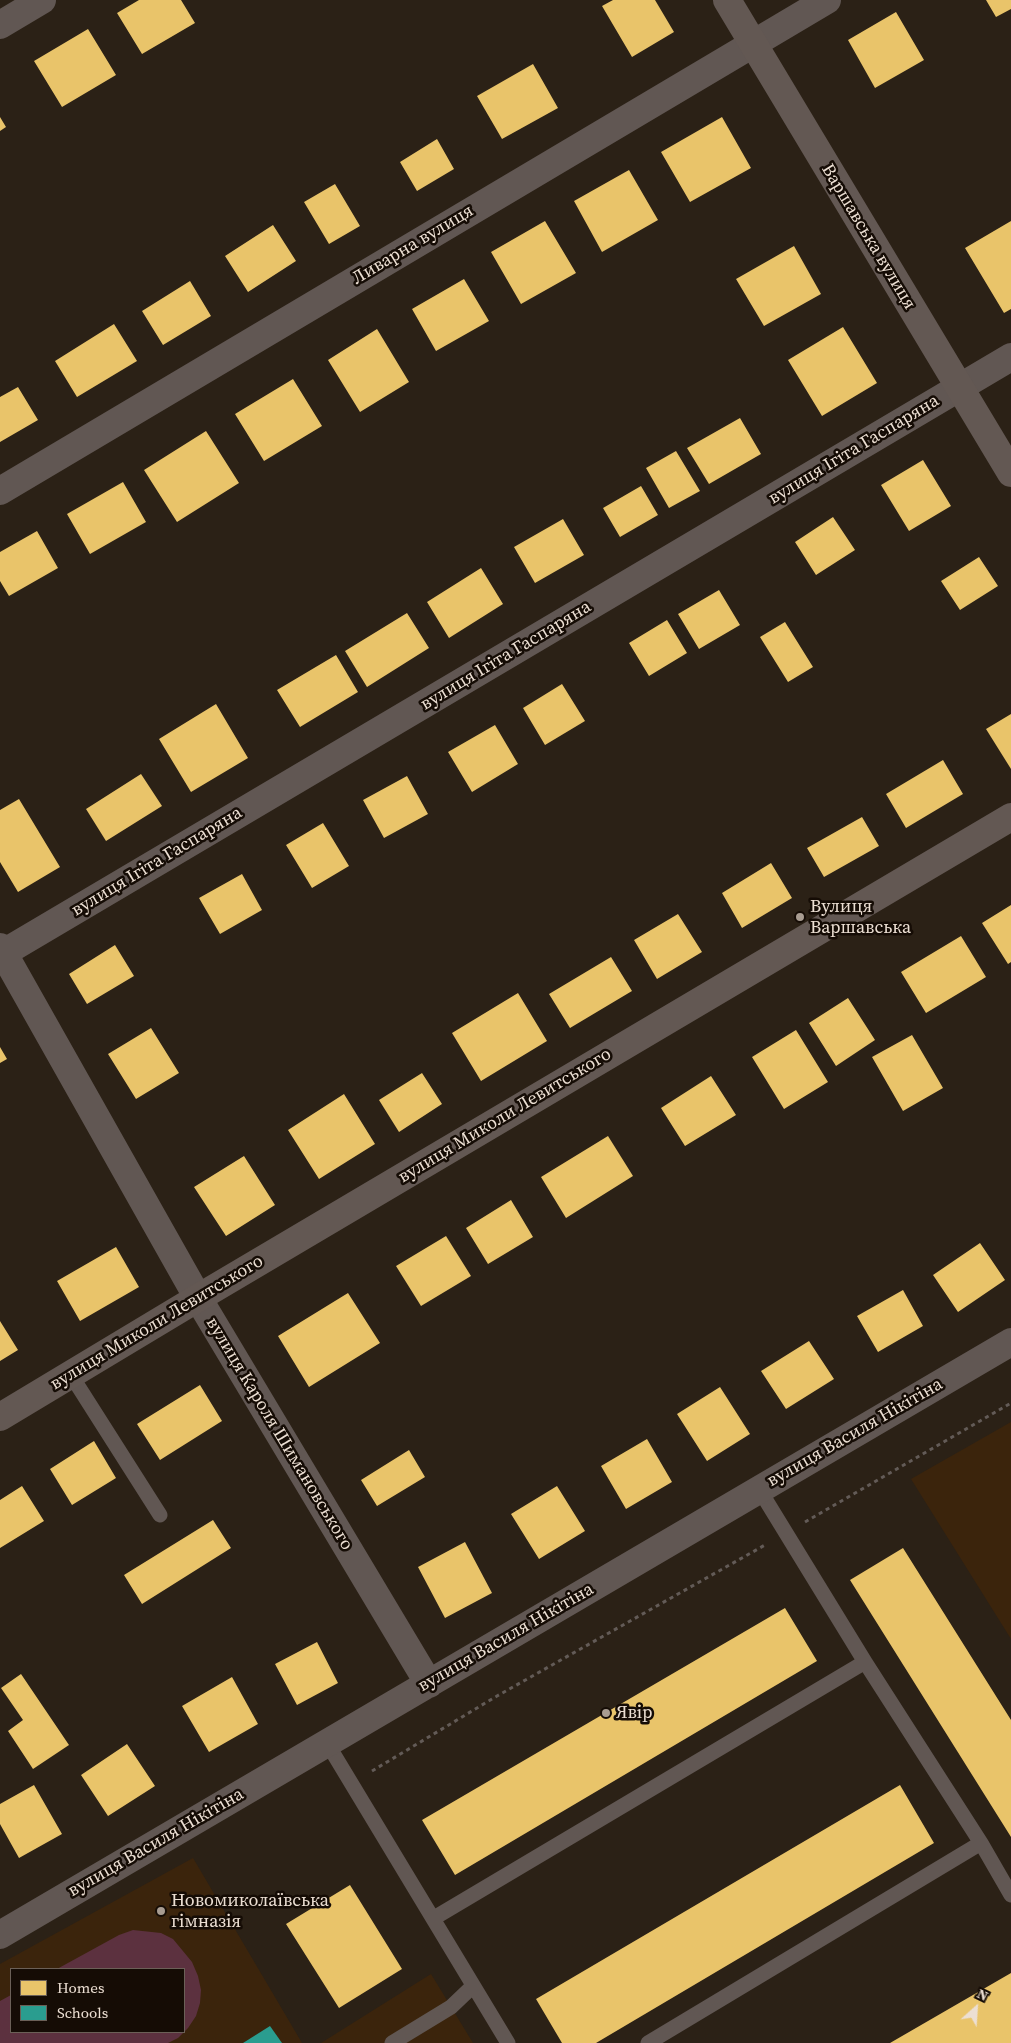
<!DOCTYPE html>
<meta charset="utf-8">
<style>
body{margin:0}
#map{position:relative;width:1011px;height:2043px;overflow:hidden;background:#2b2116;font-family:"Source Serif 4",serif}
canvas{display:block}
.legend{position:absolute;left:10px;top:1968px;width:175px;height:65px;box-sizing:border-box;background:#150c05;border:1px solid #6b6057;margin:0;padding:6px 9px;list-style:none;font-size:15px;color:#ecdfd3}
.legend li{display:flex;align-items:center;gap:10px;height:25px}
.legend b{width:25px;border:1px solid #6b6057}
.north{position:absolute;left:951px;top:1983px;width:50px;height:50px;-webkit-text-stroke:4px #150c05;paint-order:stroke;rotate:26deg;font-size:14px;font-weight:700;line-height:20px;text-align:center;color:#ecdfd3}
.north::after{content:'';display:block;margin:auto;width:18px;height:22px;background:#ecdfd3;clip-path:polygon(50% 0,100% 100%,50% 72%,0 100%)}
</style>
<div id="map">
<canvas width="1011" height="2043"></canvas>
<ul class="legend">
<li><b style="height:14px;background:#e9c46a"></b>Homes</li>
<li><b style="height:14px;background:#2a9d8f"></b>Schools</li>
</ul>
<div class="north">N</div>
</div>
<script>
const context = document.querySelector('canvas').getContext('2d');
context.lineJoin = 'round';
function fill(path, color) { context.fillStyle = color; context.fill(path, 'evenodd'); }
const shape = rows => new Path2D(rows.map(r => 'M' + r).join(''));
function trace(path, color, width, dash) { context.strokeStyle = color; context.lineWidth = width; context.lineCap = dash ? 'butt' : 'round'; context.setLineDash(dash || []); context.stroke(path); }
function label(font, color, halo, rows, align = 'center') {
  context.font = font + ' "Source Serif 4",serif'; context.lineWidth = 5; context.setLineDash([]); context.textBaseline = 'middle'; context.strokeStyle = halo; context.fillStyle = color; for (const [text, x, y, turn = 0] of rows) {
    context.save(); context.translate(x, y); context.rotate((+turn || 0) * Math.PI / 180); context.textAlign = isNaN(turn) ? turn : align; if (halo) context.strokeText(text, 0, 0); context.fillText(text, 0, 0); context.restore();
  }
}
fill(shape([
 [1011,1422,1011,1639,911,1479],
 [193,1858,302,2043,0,2043,0,1964],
 [11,1969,184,1969,184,2032,11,2032],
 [431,1974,473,2043,321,2043]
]), '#3b240c');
fill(shape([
 [133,1930,161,1933,173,1939,192,1962,198,1976,201,1990,200,2003,196,2016,188,2028,178,2038,168,2043,0,2043,0,2001,11,1995,11,2032,184,2032,184,1969,57,1969,119,1935]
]), '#5c313f');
fill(shape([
 [139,0,181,0,195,23,142,54,117,13],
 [613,0,655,0,674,32,632,57,602,6],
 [986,0,1011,0,1011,9,996,17],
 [896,12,924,60,875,88,848,40],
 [88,29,116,75,62,107,34,61],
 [533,64,558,108,502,139,477,96],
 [0,117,6,127,0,131],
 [722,117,751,168,690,202,661,152],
 [437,139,454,169,417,191,400,162],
 [629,170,658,220,602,252,574,201],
 [335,184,360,226,329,244,304,202],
 [545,221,576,273,521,304,491,252],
 [1011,221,1011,309,1004,313,965,248],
 [273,225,296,261,248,292,225,256],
 [794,246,821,294,764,326,736,279],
 [464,279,489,321,436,351,412,309],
 [190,281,211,316,163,345,142,311],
 [114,324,137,361,77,397,55,361],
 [843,327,877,383,822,416,788,360],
 [377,329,409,382,360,412,328,360],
 [293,379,322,426,264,461,235,414],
 [18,387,38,420,0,442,0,397],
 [740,418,761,454,709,484,687,448],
 [206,431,239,483,177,522,144,470],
 [676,451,700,491,669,508,646,468],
 [923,460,951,506,909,531,881,485],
 [123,482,146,522,90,554,67,514],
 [641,486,658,515,620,537,603,508],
 [833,517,855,550,816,575,795,542],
 [563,519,584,555,535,583,514,547],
 [37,531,58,568,9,596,0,581,0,552],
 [979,557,998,586,960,610,941,581],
 [481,568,503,604,449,638,427,602],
 [719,590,740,625,699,649,678,614],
 [407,613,429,648,367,687,345,651],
 [667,620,687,653,649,676,629,643],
 [785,622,813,667,788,682,760,637],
 [336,655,358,692,300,727,277,690],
 [562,684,585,721,545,745,523,708],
 [216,704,248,758,191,792,159,739],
 [1011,714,1011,769,986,729],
 [495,725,518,764,472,792,448,752],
 [943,760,963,794,906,828,886,794],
 [141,774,162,806,106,841,86,809],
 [407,776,428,814,384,838,363,800],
 [19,799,60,867,18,892,0,862,0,810],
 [862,817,879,846,824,877,807,848],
 [323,823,349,866,312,888,286,845],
 [771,863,792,898,742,928,722,893],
 [242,874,262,910,220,934,199,898],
 [1011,905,1011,962,1008,964,982,923],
 [678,914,702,952,657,979,634,940],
 [961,936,986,977,926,1013,901,972],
 [115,945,134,976,87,1004,69,974],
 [611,957,632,991,570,1028,549,994],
 [518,993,547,1041,481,1081,452,1033],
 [848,998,875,1040,836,1066,809,1023],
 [151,1028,179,1073,136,1099,108,1054],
 [796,1030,828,1082,784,1109,752,1057],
 [912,1035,943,1088,903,1111,872,1057],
 [0,1047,7,1059,0,1063],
 [422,1073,442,1104,399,1132,379,1100],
 [711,1076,736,1115,685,1146,661,1108],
 [344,1094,375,1144,319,1179,288,1130],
 [608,1136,633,1176,566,1218,541,1177],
 [244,1156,275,1205,226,1236,194,1187],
 [511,1200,533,1237,488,1264,466,1228],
 [446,1236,471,1276,421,1306,396,1266],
 [980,1243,1005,1280,958,1312,933,1275],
 [116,1247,139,1287,80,1321,57,1281],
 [903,1290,923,1326,878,1352,857,1316],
 [348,1293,380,1343,309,1387,278,1336],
 [0,1321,18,1350,0,1361],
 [809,1341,834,1379,786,1409,761,1371],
 [200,1385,222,1421,160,1460,137,1424],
 [720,1387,750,1434,707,1461,677,1414],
 [647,1439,672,1482,626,1509,601,1466],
 [94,1441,116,1478,72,1505,50,1469],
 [409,1450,425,1477,377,1506,361,1480],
 [22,1486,44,1521,0,1548,0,1500],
 [557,1486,585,1531,539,1559,511,1514],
 [213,1520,231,1548,142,1604,124,1575],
 [465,1542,492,1593,445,1618,418,1567],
 [903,1548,1011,1720,1011,1837,850,1580],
 [785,1608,817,1661,455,1875,422,1820],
 [317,1642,338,1683,297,1705,275,1664],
 [21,1674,69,1745,33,1769,8,1731,23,1720,1,1688],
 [232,1677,258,1724,209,1752,182,1706],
 [127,1744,155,1786,108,1816,81,1775],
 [34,1785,62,1834,19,1858,0,1824,0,1804],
 [900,1785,934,1843,596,2043,562,2043,536,1999],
 [350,1885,402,1969,339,2008,286,1924],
 [1011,1973,1011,2043,890,2043]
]), '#e9c46a');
fill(shape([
 [270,2026,282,2043,243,2043]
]), '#2a9d8f');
trace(shape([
 [805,1522,1011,1403],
 [372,1771,497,1696,765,1545]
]), '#635b57', 3, [4, 4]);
trace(shape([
 [71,1375,160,1515],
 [759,1489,865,1662,981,1843,1011,1895],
 [327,1743,508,2043],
 [434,1918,865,1662],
 [392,2043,451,2007,473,1986],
 [648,2043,981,1843]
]), '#615753', 15);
trace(shape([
 [0,25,42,0],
 [0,491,827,0],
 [0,947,198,1298,429,1684],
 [0,955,1011,357],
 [0,1935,1011,1342]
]), '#615753', 28);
trace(shape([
 [727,0,1011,473],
 [0,1417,198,1298,1011,817]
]), '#635853', 28);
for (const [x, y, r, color] of [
 [800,917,5,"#a89c91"],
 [606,1713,5,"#a89c91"],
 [161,1911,5,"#a89c91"]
]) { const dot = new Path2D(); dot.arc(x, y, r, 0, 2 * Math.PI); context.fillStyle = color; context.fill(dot); trace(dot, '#150c05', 2); }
label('18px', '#ecdfd3', '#150c05', [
 ["Варшавська вулиця",868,237,59],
 ["Ливарна вулиця",413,245,-31],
 ["вулиця Ігіта Гаспаряна",854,450,-31],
 ["вулиця Ігіта Гаспаряна",506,656,-31],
 ["вулиця Ігіта Гаспаряна",157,862,-31],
 ["вулиця Миколи Левитського",505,1116,-31],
 ["вулиця Миколи Левитського",157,1323,-31],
 ["вулиця Василя Нікітіна",855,1433,-30],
 ["вулиця Кароля Шимановського",279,1434,59],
 ["вулиця Василя Нікітіна",506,1638,-30],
 ["вулиця Василя Нікітіна",156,1843,-30]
]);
label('18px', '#ecdfd3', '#150c05', [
 ["Вулиця",810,907],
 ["Варшавська",810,928],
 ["Явір",616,1713],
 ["Новомиколаївська",171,1901],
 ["гімназія",171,1922]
], 'left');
</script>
